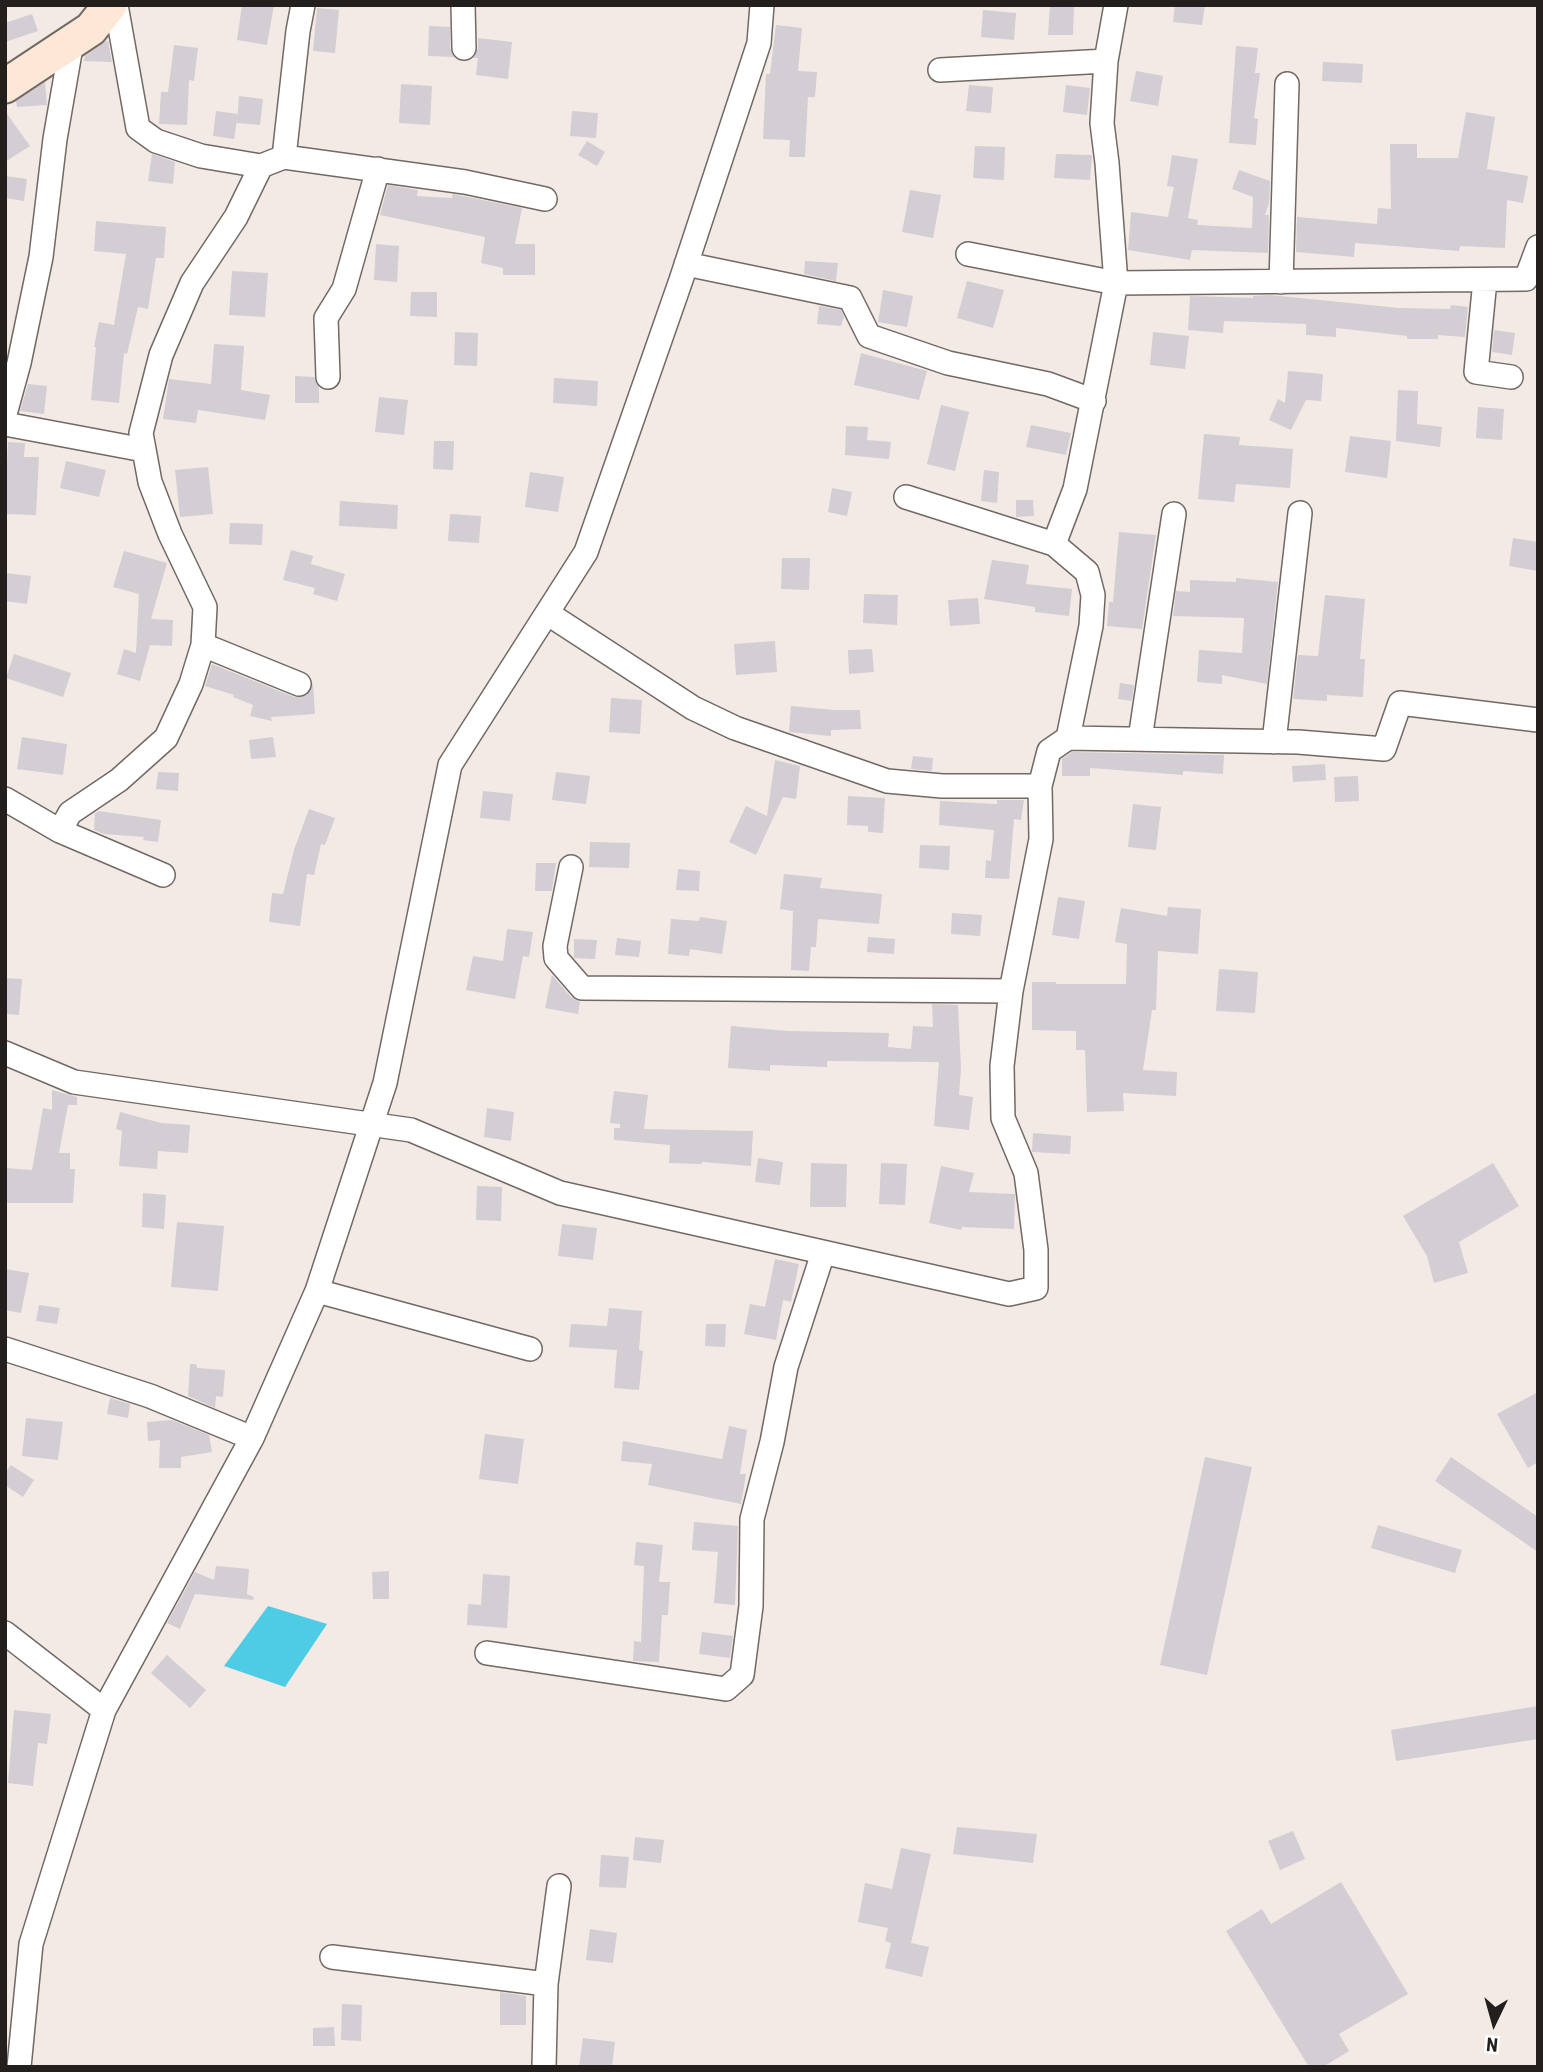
<!DOCTYPE html>
<style>
body{margin:0}
#map{position:relative;width:1543px;height:2072px;overflow:hidden;background:#f4eae5;font-family:"Roboto Condensed",sans-serif}
canvas{display:block}
.frame{position:absolute;inset:0;border:7px solid #221f1d;pointer-events:none}
.north{position:absolute;left:1459px;top:1988px;width:70px;height:70px;-webkit-text-stroke:5px #fff;paint-order:stroke;rotate:185deg;font-size:19px;font-weight:700;line-height:28px;text-align:center;color:#221f1d}
.north::after{content:'';display:block;margin:auto;width:24px;height:32px;background:#221f1d;clip-path:polygon(50% 0,100% 100%,50% 72%,0 100%)}
</style>
<div id="map">
<canvas width="1543" height="2072"></canvas>
<div class="frame"></div>
<div class="north">N</div>
</div>
<script>
const context = document.querySelector('canvas').getContext('2d');
context.lineJoin = 'round';
function fill(path, color) { context.fillStyle = color; context.fill(path, 'evenodd'); }
const shape = rows => new Path2D(rows.map(r => 'M' + r).join(''));
function trace(path, color, width, dash) { context.strokeStyle = color; context.lineWidth = width; context.lineCap = dash ? 'butt' : 'round'; context.setLineDash(dash || []); context.stroke(path); }
fill(shape([
 [268,1606,327,1624,285,1687,224,1666]
]), '#4ecce6');
fill(shape([
 [242,5,274,5,267,45,237,40],
 [1050,5,1074,5,1073,35,1048,35],
 [1175,5,1205,5,1202,25,1173,22],
 [317,8,339,10,335,53,313,51],
 [983,10,1016,13,1014,40,981,37],
 [32,14,38,31,5,42,5,23],
 [776,25,802,28,798,71,817,72,815,97,808,97,805,157,789,157,790,140,763,139,766,74,770,74],
 [429,26,450,27,450,48,454,57,428,56],
 [478,38,512,42,508,79,476,75,478,58,473,58,478,48],
 [106,41,108,41,112,62,84,61,85,56],
 [174,45,198,48,194,81,189,80,187,125,159,124,161,92,168,92],
 [1236,46,1258,48,1255,73,1260,73,1254,118,1258,119,1256,145,1229,143],
 [1323,62,1363,64,1362,83,1322,81],
 [1136,71,1163,76,1158,106,1130,101],
 [45,82,47,105,17,107,16,101],
 [401,84,432,86,430,125,399,123],
 [969,85,993,87,991,113,966,111],
 [1066,85,1090,88,1087,115,1063,112],
 [239,96,263,99,260,125,237,123],
 [5,111,30,146,5,162],
 [216,111,238,114,234,139,213,136],
 [572,111,598,113,596,138,570,136],
 [1466,112,1495,117,1487,169,1528,176,1523,203,1507,200,1505,248,1460,246,1459,251,1355,243,1354,257,1296,252,1297,217,1377,224,1378,208,1391,209,1390,144,1417,144,1417,158,1458,158],
 [587,141,605,152,597,166,578,155],
 [975,146,1005,147,1004,180,973,178],
 [152,154,175,162,173,184,148,181],
 [1056,154,1092,155,1090,180,1054,178],
 [1172,155,1198,159,1188,218,1198,220,1197,225,1252,228,1253,197,1232,189,1239,170,1270,181,1269,203,1265,215,1269,215,1268,253,1192,250,1190,260,1128,250,1131,212,1168,217,1174,187,1167,186],
 [5,176,27,179,24,201,5,198],
 [388,185,418,190,417,196,452,198,453,194,522,208,515,244,535,244,535,275,503,275,503,268,481,263,485,237,380,215],
 [910,190,941,195,933,238,902,232],
 [96,221,166,227,164,258,156,258,148,309,138,307,127,354,124,353,119,403,91,400,96,347,94,347,99,322,114,325,126,254,94,251],
 [376,244,399,246,397,282,374,280],
 [805,261,838,263,836,281,804,274],
 [232,271,268,273,265,317,229,315],
 [967,281,1004,290,993,328,957,318],
 [883,290,913,296,907,327,878,322],
 [411,292,437,292,437,317,410,316],
 [1270,295,1399,308,1450,309,1451,305,1468,307,1465,337,1438,335,1438,339,1407,339,1407,336,1336,328,1336,337,1306,335,1306,324,1224,321,1223,333,1188,330,1190,296,1253,298,1253,296],
 [819,306,841,310,844,317,841,326,817,324],
 [1494,330,1515,333,1512,355,1492,352],
 [455,332,478,333,477,366,454,365],
 [1153,332,1189,336,1185,369,1150,365],
 [214,344,244,346,241,390,270,395,265,420,198,410,196,423,163,419,169,379,211,384],
 [861,353,927,371,919,400,854,385],
 [1288,371,1323,374,1321,401,1306,400,1291,430,1269,420,1278,399,1285,403],
 [295,376,314,377,319,387,319,403,295,403],
 [554,378,598,381,597,406,553,403],
 [28,384,47,386,44,414,20,411],
 [1398,390,1418,391,1417,424,1442,427,1440,447,1396,441],
 [379,397,408,400,404,435,375,432],
 [941,405,969,412,955,471,927,464],
 [1478,407,1504,409,1502,440,1476,438],
 [1031,425,1071,433,1066,455,1026,447],
 [846,426,868,427,867,440,891,442,889,459,845,455],
 [1204,434,1240,437,1239,445,1293,449,1290,488,1236,484,1234,502,1198,499],
 [1350,436,1391,441,1387,478,1345,472],
 [434,441,454,441,453,470,433,469],
 [8,442,25,443,24,457,39,457,36,515,5,514],
 [66,461,106,470,99,497,60,488],
 [208,467,213,514,180,517,175,470],
 [984,470,999,472,997,503,981,501],
 [530,472,564,477,558,512,525,507],
 [832,488,852,492,847,516,828,512],
 [1016,500,1033,500,1034,516,1016,517],
 [340,501,398,505,397,529,339,526],
 [450,514,481,516,479,543,448,541],
 [230,523,263,524,262,545,229,544],
 [1119,532,1156,535,1142,629,1107,626,1109,602,1113,602],
 [1513,538,1538,542,1538,571,1509,566],
 [291,550,313,556,311,564,345,574,337,601,313,594,315,588,283,580],
 [124,551,167,563,151,619,173,620,172,646,150,645,140,681,117,674,124,649,136,653,139,594,113,587],
 [782,558,810,558,809,590,781,589],
 [992,560,1029,565,1026,584,1072,589,1069,616,1035,612,1035,607,984,599],
 [5,573,31,576,27,604,5,601],
 [1236,578,1278,582,1267,684,1222,675,1222,684,1197,682,1199,650,1242,653,1244,618,1173,616,1176,591,1190,592,1190,580,1236,582],
 [864,594,898,595,897,625,863,623],
 [1325,595,1365,599,1360,659,1365,659,1363,697,1327,695,1327,701,1293,699,1298,655,1318,656],
 [978,598,980,624,950,626,948,600],
 [775,641,777,672,736,675,734,644],
 [872,649,874,672,849,674,848,650],
 [14,654,71,673,63,697,6,678],
 [212,664,294,697,307,695,313,683,315,714,271,717,272,721,250,716,253,705,233,697,234,695,205,686],
 [1120,683,1134,685,1132,701,1118,699],
 [611,698,642,700,640,734,609,732],
 [791,706,835,710,860,710,861,729,831,730,831,736,789,732],
 [22,737,67,744,63,775,17,769],
 [273,737,276,757,251,759,249,740],
 [1072,752,1224,755,1223,774,1183,771,1183,775,1090,768,1090,776,1062,776,1062,759],
 [913,756,933,758,932,771,911,769],
 [775,760,800,766,796,799,783,797,756,855,729,842,746,806,767,816],
 [1325,764,1326,780,1293,782,1292,766],
 [158,772,179,773,178,791,156,789],
 [556,772,590,776,586,804,552,800],
 [1358,776,1359,801,1335,802,1334,777],
 [483,791,513,794,510,821,480,818],
 [848,796,885,798,883,833,868,832,868,826,847,825],
 [997,800,1024,800,1021,820,1014,819,1009,879,985,878,986,860,991,861,994,830,939,825,940,801,997,804],
 [1133,804,1161,807,1156,850,1128,847],
 [309,809,335,818,325,845,321,844,314,875,307,874,300,926,269,922,272,893,283,894,294,850],
 [99,811,161,820,158,842,143,840,144,837,104,834,94,830,95,813],
 [590,842,630,843,629,868,589,867],
 [920,845,950,846,949,870,919,868],
 [536,863,556,863,552,891,535,891],
 [678,869,700,871,699,891,676,890],
 [784,874,822,878,820,888,882,894,879,924,818,919,816,947,811,947,809,971,791,970,793,911,780,909],
 [1058,897,1085,901,1079,939,1052,935],
 [1168,907,1201,909,1198,954,1158,951,1156,1010,1152,1010,1143,1070,1177,1072,1176,1096,1123,1093,1124,1111,1087,1112,1085,1050,1076,1050,1076,1031,1032,1030,1032,982,1056,982,1056,984,1126,984,1127,944,1115,942,1121,908,1167,916],
 [952,913,982,915,980,936,951,934],
 [700,917,727,921,722,954,690,949,689,956,668,954,671,919,699,921],
 [507,929,533,932,529,957,523,956,515,999,466,990,473,956,503,961],
 [868,937,895,939,894,954,867,952],
 [617,938,641,941,639,957,615,955],
 [574,939,597,940,595,959,574,958],
 [1219,969,1258,972,1255,1013,1216,1011],
 [552,975,571,997,580,1002,578,1014,545,1008],
 [5,978,22,979,19,1015,5,1014],
 [932,1004,958,1005,961,1068,959,1095,973,1097,969,1130,934,1126,939,1062,827,1061,827,1067,770,1065,770,1071,728,1068,731,1026,788,1031,889,1033,888,1047,911,1049,913,1026,933,1027],
 [52,1090,77,1097,77,1105,68,1105,59,1153,70,1153,70,1169,75,1169,73,1203,5,1203,5,1168,32,1170,43,1108,52,1110],
 [614,1091,648,1095,644,1129,753,1131,751,1166,702,1162,702,1164,669,1163,670,1145,614,1140,614,1128,620,1128,620,1124,610,1123],
 [487,1108,514,1112,511,1141,484,1137],
 [120,1112,161,1123,190,1125,188,1153,158,1151,157,1169,119,1166,122,1131,116,1129],
 [1033,1133,1071,1136,1070,1154,1032,1152],
 [758,1158,783,1162,780,1185,755,1182],
 [811,1163,847,1164,846,1207,810,1207],
 [881,1163,907,1164,905,1205,879,1204],
 [1493,1163,1519,1206,1459,1242,1468,1273,1434,1283,1427,1256,1403,1216],
 [941,1166,974,1173,969,1192,1015,1194,1014,1229,962,1227,961,1230,929,1223],
 [477,1186,502,1187,501,1221,476,1220],
 [143,1193,166,1195,164,1229,142,1227],
 [177,1222,224,1226,218,1291,171,1287],
 [562,1224,597,1228,593,1260,558,1256],
 [775,1259,799,1264,791,1302,783,1300,776,1340,744,1334,750,1304,765,1307],
 [5,1269,29,1273,21,1313,5,1310],
 [39,1305,60,1308,57,1324,36,1321],
 [609,1308,642,1311,639,1350,643,1351,639,1390,614,1388,617,1350,569,1347,571,1324,607,1326],
 [706,1324,726,1324,725,1347,705,1346],
 [190,1364,196,1364,197,1368,225,1370,223,1397,216,1396,215,1408,188,1396],
 [1538,1392,1538,1462,1528,1468,1497,1414],
 [110,1398,130,1404,128,1418,107,1414],
 [26,1418,63,1422,58,1460,22,1456],
 [172,1420,209,1435,212,1452,181,1457,181,1468,159,1468,160,1440,148,1441,147,1422],
 [729,1426,747,1430,740,1474,746,1474,741,1504,648,1485,652,1464,621,1461,623,1441,722,1459],
 [485,1434,524,1439,518,1484,479,1479],
 [1205,1457,1252,1467,1207,1675,1160,1665],
 [1451,1457,1538,1517,1538,1552,1435,1481],
 [11,1465,34,1480,23,1497,5,1485,5,1473],
 [694,1522,738,1526,735,1605,714,1603,718,1552,692,1550],
 [1378,1525,1462,1550,1455,1573,1371,1548],
 [636,1542,663,1545,659,1582,670,1582,668,1615,662,1615,659,1662,633,1661,634,1641,641,1642,644,1566,634,1565],
 [216,1566,249,1569,247,1594,254,1597,253,1600,195,1594,180,1629,167,1623,195,1572,214,1580],
 [389,1571,389,1599,373,1599,372,1572],
 [483,1574,510,1576,507,1628,467,1625,468,1604,481,1605],
 [702,1632,733,1636,730,1658,699,1654],
 [167,1655,206,1690,190,1708,151,1673],
 [1538,1706,1538,1739,1396,1761,1391,1730],
 [14,1710,51,1714,47,1744,38,1743,33,1786,8,1783],
 [957,1827,1037,1834,1033,1863,953,1854],
 [1293,1831,1305,1859,1280,1870,1268,1841],
 [635,1837,664,1840,661,1863,633,1860],
 [901,1848,931,1854,911,1943,929,1947,922,1977,885,1968,891,1943,885,1941,888,1928,858,1922,865,1883,892,1889],
 [601,1855,629,1857,626,1888,599,1887],
 [1341,1882,1408,1994,1339,2034,1349,2051,1323,2067,1309,2067,1226,1931,1262,1909,1271,1924],
 [590,1929,617,1933,613,1963,586,1960],
 [500,1992,526,1996,526,2025,500,2025],
 [342,2004,362,2005,361,2041,341,2040],
 [334,2027,335,2046,313,2046,313,2028],
 [583,2038,615,2042,612,2067,579,2067]
]), '#d3cdd4');
const street = shape([
 [116,5,138,128,156,141,201,156,261,166],
 [463,5,464,48],
 [940,70,1106,61],
 [284,157,465,182,545,199],
 [968,254,1116,283,1107,163,1102,123,1106,61,1116,5],
 [686,264,850,298,869,336,948,363,1048,384,1094,401],
 [1485,280,1476,372,1511,377],
 [1281,282,1287,84],
 [328,377,326,318,344,289,378,169],
 [5,414,19,363,41,257,55,139,72,41],
 [5,424,144,450],
 [906,497,1054,544,1087,572,1093,595,1091,626,1068,738],
 [1054,544,1075,489,1116,283,1526,279,1538,247],
 [547,613,693,708,735,728,887,781,942,786,1040,786],
 [203,645,299,684],
 [1140,739,1174,514],
 [1274,742,1300,513],
 [5,799,60,831,70,813,119,780,166,738,191,684,203,645,205,607,170,534,150,482,141,433,161,355,192,283,236,217,261,166,284,157,298,31,303,5],
 [60,831,163,875],
 [571,867,555,946,556,958,582,988,1011,991],
 [5,1053,74,1082,411,1130,560,1193,1009,1294,1036,1288,1036,1250,1026,1173,1003,1118,1002,1066,1011,991,1041,839,1040,786,1049,751,1068,738,1298,742,1384,749,1400,703,1538,720],
 [317,1291,530,1349],
 [5,1349,150,1396,252,1438],
 [5,1633,104,1710],
 [487,1653,726,1689,742,1675,751,1606,752,1519,772,1442,786,1367,823,1253],
 [332,1957,546,1984],
 [19,2067,31,1944,104,1710,252,1438,317,1291,385,1083,450,765,586,552,681,280,759,43,762,5],
 [544,2067,546,1984,559,1886]
]);
const secondary = shape([
 [5,86,91,29,110,5]
]);
trace(street, '#716965', 26);
trace(secondary, '#716965', 37);
trace(street, '#fff', 23);
trace(secondary, '#fde7d6', 33);
</script>
